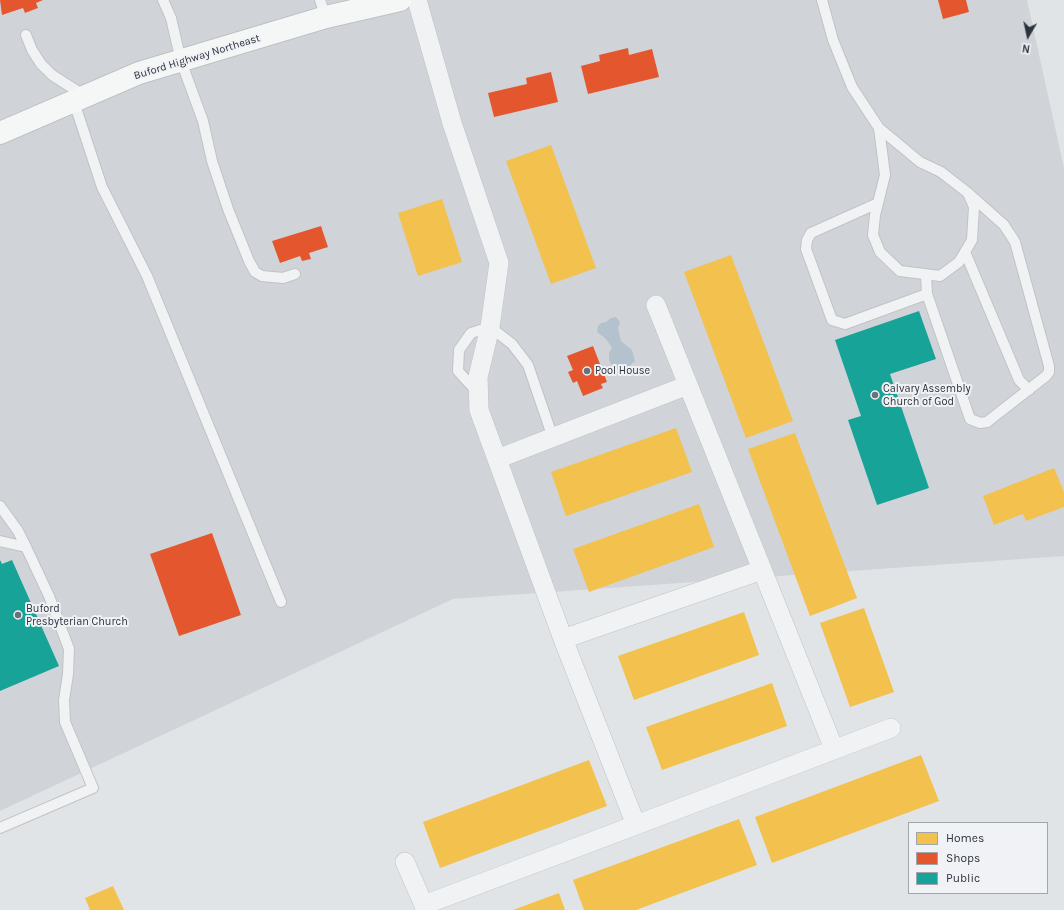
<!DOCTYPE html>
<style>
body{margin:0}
#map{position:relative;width:1064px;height:910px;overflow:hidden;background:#e1e4e6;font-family:Karla,sans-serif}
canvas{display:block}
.legend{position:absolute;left:908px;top:822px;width:140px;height:72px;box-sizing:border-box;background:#f0f2f5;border:1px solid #a1a6ab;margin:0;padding:5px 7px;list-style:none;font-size:12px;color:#2b333d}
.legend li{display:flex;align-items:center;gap:8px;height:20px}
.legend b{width:20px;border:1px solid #a1a6ab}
.north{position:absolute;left:1008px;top:16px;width:40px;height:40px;-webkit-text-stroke:3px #f0f2f5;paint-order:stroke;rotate:189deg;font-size:11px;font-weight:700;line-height:16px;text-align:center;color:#2b333d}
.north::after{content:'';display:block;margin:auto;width:14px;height:18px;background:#2b333d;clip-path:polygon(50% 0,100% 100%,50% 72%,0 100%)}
</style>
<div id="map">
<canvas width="1064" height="910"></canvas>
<ul class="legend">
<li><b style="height:11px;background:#f2c14e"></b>Homes</li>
<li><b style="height:11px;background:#e4572e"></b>Shops</li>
<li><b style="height:11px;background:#17a398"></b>Public</li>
</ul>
<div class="north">N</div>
</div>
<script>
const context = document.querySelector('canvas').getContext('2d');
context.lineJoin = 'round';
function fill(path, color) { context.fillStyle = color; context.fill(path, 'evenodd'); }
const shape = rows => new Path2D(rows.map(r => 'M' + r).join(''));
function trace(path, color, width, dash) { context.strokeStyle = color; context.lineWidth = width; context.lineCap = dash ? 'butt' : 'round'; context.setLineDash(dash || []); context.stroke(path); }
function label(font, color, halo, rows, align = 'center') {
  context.font = font + ' Karla,sans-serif'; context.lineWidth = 4; context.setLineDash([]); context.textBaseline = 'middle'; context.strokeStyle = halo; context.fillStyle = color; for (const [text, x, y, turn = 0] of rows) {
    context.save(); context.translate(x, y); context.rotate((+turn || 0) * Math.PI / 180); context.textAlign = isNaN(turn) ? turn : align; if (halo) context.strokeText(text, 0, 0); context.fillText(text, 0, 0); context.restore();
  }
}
fill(shape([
 [0,0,1027,0,1064,168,1064,556,453,599,0,811]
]), '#d0d4d9');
fill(shape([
 [616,317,620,322,618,328,621,341,632,350,635,361,627,368,614,369,609,360,609,353,612,348,606,339,597,332,598,326,601,323,606,322,611,318]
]), '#b4c2ce');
fill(shape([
 [551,145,596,268,551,284,506,161],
 [442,199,462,262,418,276,398,213],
 [731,255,793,421,746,438,684,272],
 [676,428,692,472,566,516,551,472],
 [795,433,857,598,810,616,748,449],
 [1054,468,1064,492,1064,507,1026,521,1023,514,994,525,983,496],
 [699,504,714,547,589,592,573,549],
 [864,608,894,692,850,707,820,623],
 [744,612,759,655,634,700,618,656],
 [772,683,787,726,662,770,646,727],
 [921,755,939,801,772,863,755,817],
 [589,760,607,806,440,868,423,822],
 [739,819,757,865,636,910,584,910,573,880],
 [113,886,124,910,90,910,85,898],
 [559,893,565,910,513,910]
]), '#f2c14e');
fill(shape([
 [0,0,43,0,36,3,38,8,25,13,23,8,2,15],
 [938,0,966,0,969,12,943,19],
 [628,48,629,55,652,49,659,77,588,94,581,66,600,61,599,55],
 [551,72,558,102,494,117,488,93,527,84,526,78],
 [321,226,328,247,309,253,311,259,302,261,300,256,280,263,272,241],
 [593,346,607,382,601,384,603,388,583,396,577,381,573,383,568,372,573,370,567,356],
 [212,533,241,615,179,636,150,554]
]), '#e4572e');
fill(shape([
 [919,311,936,359,890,374,929,488,877,505,848,420,861,416,835,340],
 [0,560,2,564,12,560,59,666,0,691]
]), '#17a398');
const service = shape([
 [163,0,171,18,181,61,203,121,212,161,228,209,249,261,255,272,262,276,283,278,295,274],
 [320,0,326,17],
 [822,0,833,40,852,87,879,128,920,162,941,172,968,193,974,207,972,240,959,262,940,276,900,271,880,252,873,235,875,215,885,175,879,128],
 [26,35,32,50,41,64,52,75,85,96],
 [74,102,102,187,147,276,281,602],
 [878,203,811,233,807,240,806,249,832,320,845,324,927,294,970,419,980,423,987,422,1046,376,1049,372,1049,366,1015,242,1004,225,968,193],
 [965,252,1019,380,1029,390],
 [926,275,927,294],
 [478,393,458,371,459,350,471,333,490,327,512,344,528,365,553,438],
 [0,506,18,531,26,547,49,596,69,649,68,674,64,700,65,722,93,788,0,828],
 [0,541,26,547]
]);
const minor = shape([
 [417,0,452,123,499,263,490,327,478,377,479,410,563,639,636,825,891,728],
 [656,305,834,749],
 [497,459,688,385],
 [563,639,762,570],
 [405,862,426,910],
 [424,905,636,825]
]);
const primary = shape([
 [0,133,139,73,326,17,400,0]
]);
trace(service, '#c0c2c4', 12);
trace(minor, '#c0c2c4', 20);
trace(primary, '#bec1c3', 24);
trace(service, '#f1f2f3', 10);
trace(minor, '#f1f2f3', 19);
trace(primary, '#f5f6f6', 22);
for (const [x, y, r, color] of [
 [587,371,4,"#6b7178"],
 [875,395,4,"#6b7178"],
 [18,615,4,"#6b7178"]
]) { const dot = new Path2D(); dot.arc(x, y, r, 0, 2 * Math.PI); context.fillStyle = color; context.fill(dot); trace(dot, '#f0f2f5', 1.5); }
label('11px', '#2b333d', '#f0f2f5', [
 ["Buford Highway Northeast",197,57,-17]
]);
label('11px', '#2b333d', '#f0f2f5', [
 ["Pool House",595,371],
 ["Calvary Assembly",883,389],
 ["Church of God",883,402],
 ["Buford",26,609],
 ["Presbyterian Church",26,622]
], 'left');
</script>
